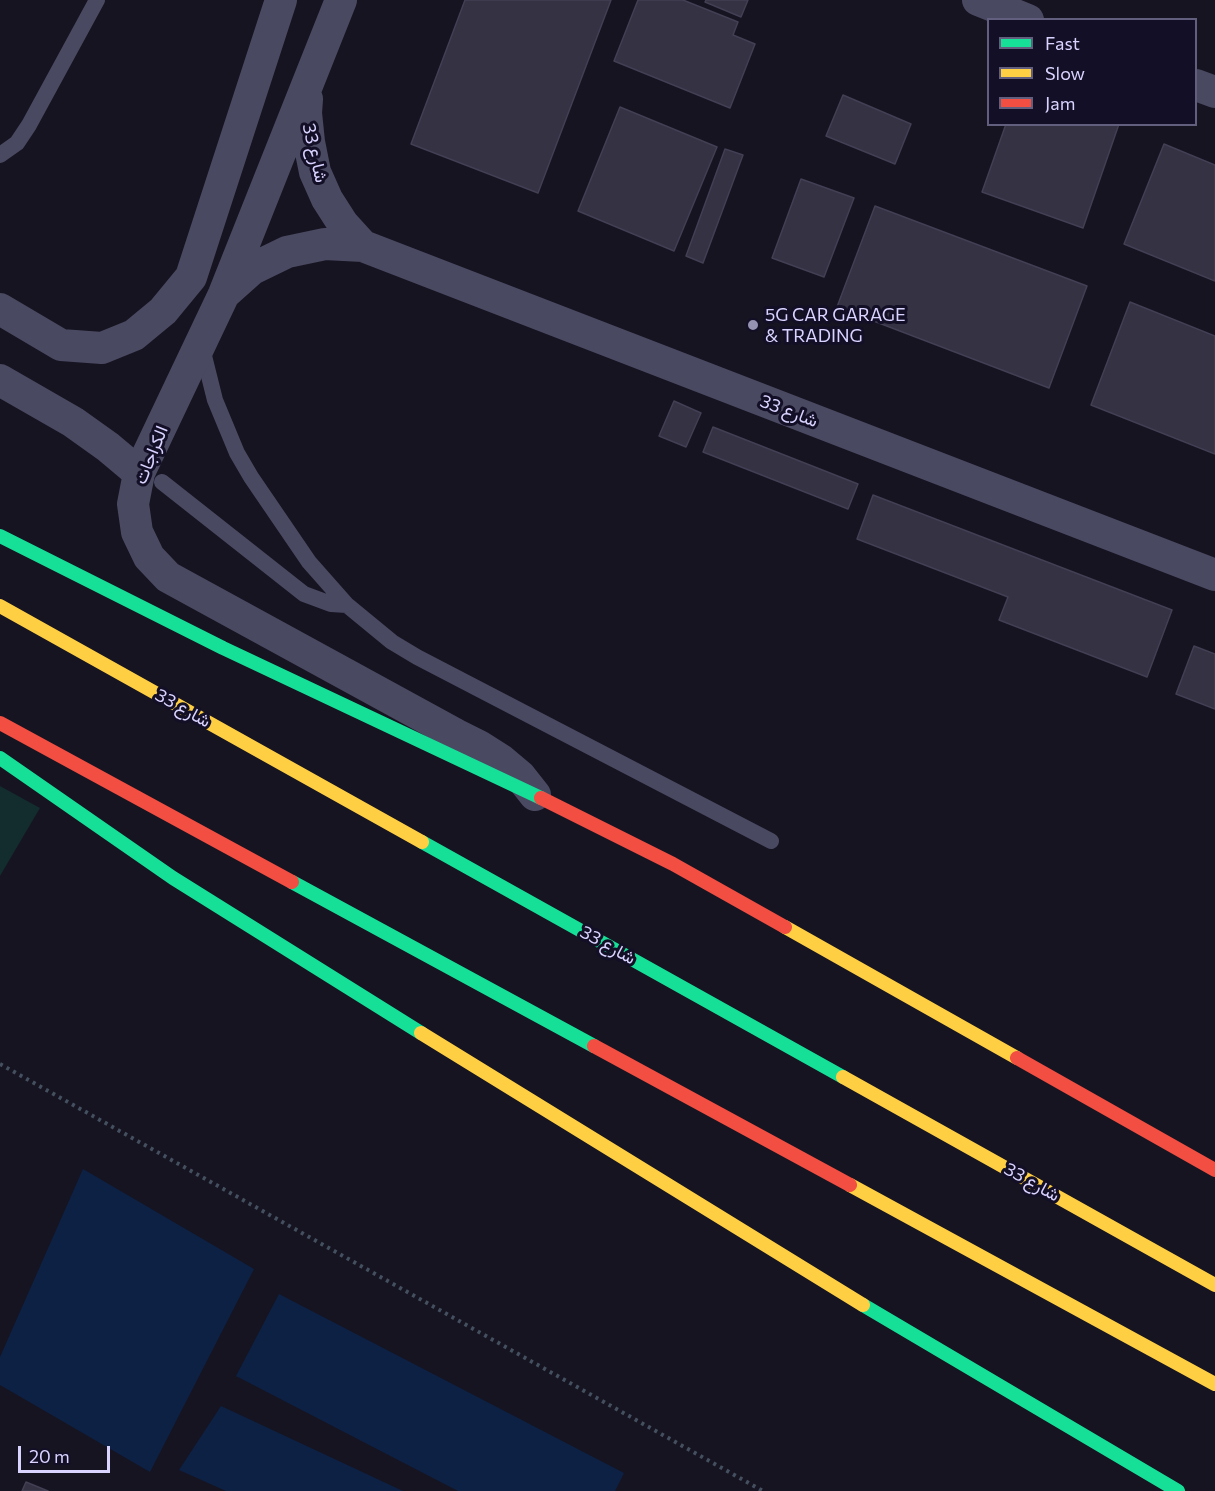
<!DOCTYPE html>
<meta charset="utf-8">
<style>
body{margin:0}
#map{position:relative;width:1215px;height:1491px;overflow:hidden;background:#161421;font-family:Commissioner,sans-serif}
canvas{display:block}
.legend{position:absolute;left:987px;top:18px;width:210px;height:108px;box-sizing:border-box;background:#130f26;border:2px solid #625e7d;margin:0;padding:8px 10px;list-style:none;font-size:18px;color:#d9d4ff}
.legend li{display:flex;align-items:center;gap:12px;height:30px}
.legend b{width:30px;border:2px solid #625e7d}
.scale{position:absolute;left:18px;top:1446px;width:92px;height:27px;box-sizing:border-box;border:3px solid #d9d4ff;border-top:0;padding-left:8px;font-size:18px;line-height:21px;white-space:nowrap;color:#d9d4ff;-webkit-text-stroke:4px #130f26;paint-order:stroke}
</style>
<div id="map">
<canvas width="1215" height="1491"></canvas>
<ul class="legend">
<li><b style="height:8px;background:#16e098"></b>Fast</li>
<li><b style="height:8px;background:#ffcf43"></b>Slow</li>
<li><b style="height:8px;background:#f24e42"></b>Jam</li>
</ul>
<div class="scale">20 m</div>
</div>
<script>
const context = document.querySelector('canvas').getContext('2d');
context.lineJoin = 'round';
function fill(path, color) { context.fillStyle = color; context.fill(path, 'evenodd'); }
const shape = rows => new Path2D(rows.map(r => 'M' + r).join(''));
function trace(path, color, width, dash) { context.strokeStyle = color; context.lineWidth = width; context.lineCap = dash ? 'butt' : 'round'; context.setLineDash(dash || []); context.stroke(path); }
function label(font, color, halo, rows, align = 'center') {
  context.font = font + ' Commissioner,Vazirmatn,sans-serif'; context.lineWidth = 6; context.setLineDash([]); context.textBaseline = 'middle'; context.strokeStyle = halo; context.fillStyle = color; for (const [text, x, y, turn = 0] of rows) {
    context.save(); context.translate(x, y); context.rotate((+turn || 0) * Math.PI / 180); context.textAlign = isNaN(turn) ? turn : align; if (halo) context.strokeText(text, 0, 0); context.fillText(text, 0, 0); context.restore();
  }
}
fill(shape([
 [0,786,40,808,0,876]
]), '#132c2d');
fill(shape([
 [83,1169,254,1269,150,1472,0,1385,0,1357],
 [279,1294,624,1473,615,1491,458,1491,236,1376],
 [221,1406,403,1491,226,1491,179,1470]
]), '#0d2144');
const building = shape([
 [465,0,611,0,538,193,411,144,465,0],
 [638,0,683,0,738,22,733,35,755,44,730,108,614,61,638,0],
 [706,0,748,0,741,17,705,2,706,0],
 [843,95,911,124,895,164,826,136,843,95],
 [620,107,717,147,674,251,578,211,620,107],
 [1006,124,1119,124,1083,228,982,192,1006,124],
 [1164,144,1215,165,1215,281,1124,244,1164,144],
 [725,149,743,155,703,263,686,256,725,149],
 [801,179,854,198,824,277,772,258,801,179],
 [875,206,1087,286,1049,388,837,307,875,206],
 [1130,302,1215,336,1215,454,1091,405,1130,302],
 [674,401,701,413,686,447,659,436,674,401],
 [713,427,858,484,848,509,703,452,713,427],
 [873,495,1172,610,1147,677,999,620,1008,597,857,539,873,495],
 [1194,646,1215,654,1215,709,1176,694,1194,646],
 [26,1482,48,1491,22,1491,26,1482]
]);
fill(building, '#343243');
trace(building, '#433f54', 1.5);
trace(shape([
 [0,1064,763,1491]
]), '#44505f', 4, [3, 4.5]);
trace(shape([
 [0,155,17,143,29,125,97,0],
 [202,348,215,400,237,453,251,477,309,562,347,605,392,642,417,657,771,841],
 [162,482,304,594,331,604,347,605]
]), '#4a4962', 16);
trace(shape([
 [341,0,224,294,139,473,133,504,137,532,149,557,168,577,457,735,479,746,501,760,520,776,535,795],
 [978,0,1028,20],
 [1196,85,1215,92],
 [307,99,306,113,309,142,315,172,327,199,343,224,363,246],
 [224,294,252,269,287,252,325,244,363,246,1215,575],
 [0,309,61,345,102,348,134,335,163,311,191,277,281,0],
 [0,380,73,422,108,447,139,473]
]), '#4a4962', 32);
trace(shape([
 [0,536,223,648,541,798],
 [0,758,173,878,421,1033],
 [422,842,843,1077],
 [292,882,594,1046],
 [863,1305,1178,1491]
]), '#16e098', 14);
trace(shape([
 [0,606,422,842],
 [785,927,1017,1058],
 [421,1033,863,1305],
 [843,1077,1215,1285],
 [850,1185,1215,1384]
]), '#ffcf43', 14);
trace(shape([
 [0,723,292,882],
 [541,798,673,864,785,927],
 [594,1046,850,1185],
 [1017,1058,1215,1170]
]), '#f24e42', 14);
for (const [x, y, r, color] of [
 [753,325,6,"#9591b1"]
]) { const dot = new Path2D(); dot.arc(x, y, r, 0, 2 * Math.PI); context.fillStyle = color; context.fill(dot); trace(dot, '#130f26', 2); }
label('18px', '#d9d4ff', '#130f26', [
 ["شارع 33",315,153,77],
 ["شارع 33",789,411,21],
 ["الكراجات",151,455,-68],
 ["شارع 33",183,708,29],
 ["شارع 33",608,945,29],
 ["شارع 33",1032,1182,29]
]);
label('18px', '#d9d4ff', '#130f26', [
 ["5G CAR GARAGE",765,315],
 ["& TRADING",765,336]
], 'left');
</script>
